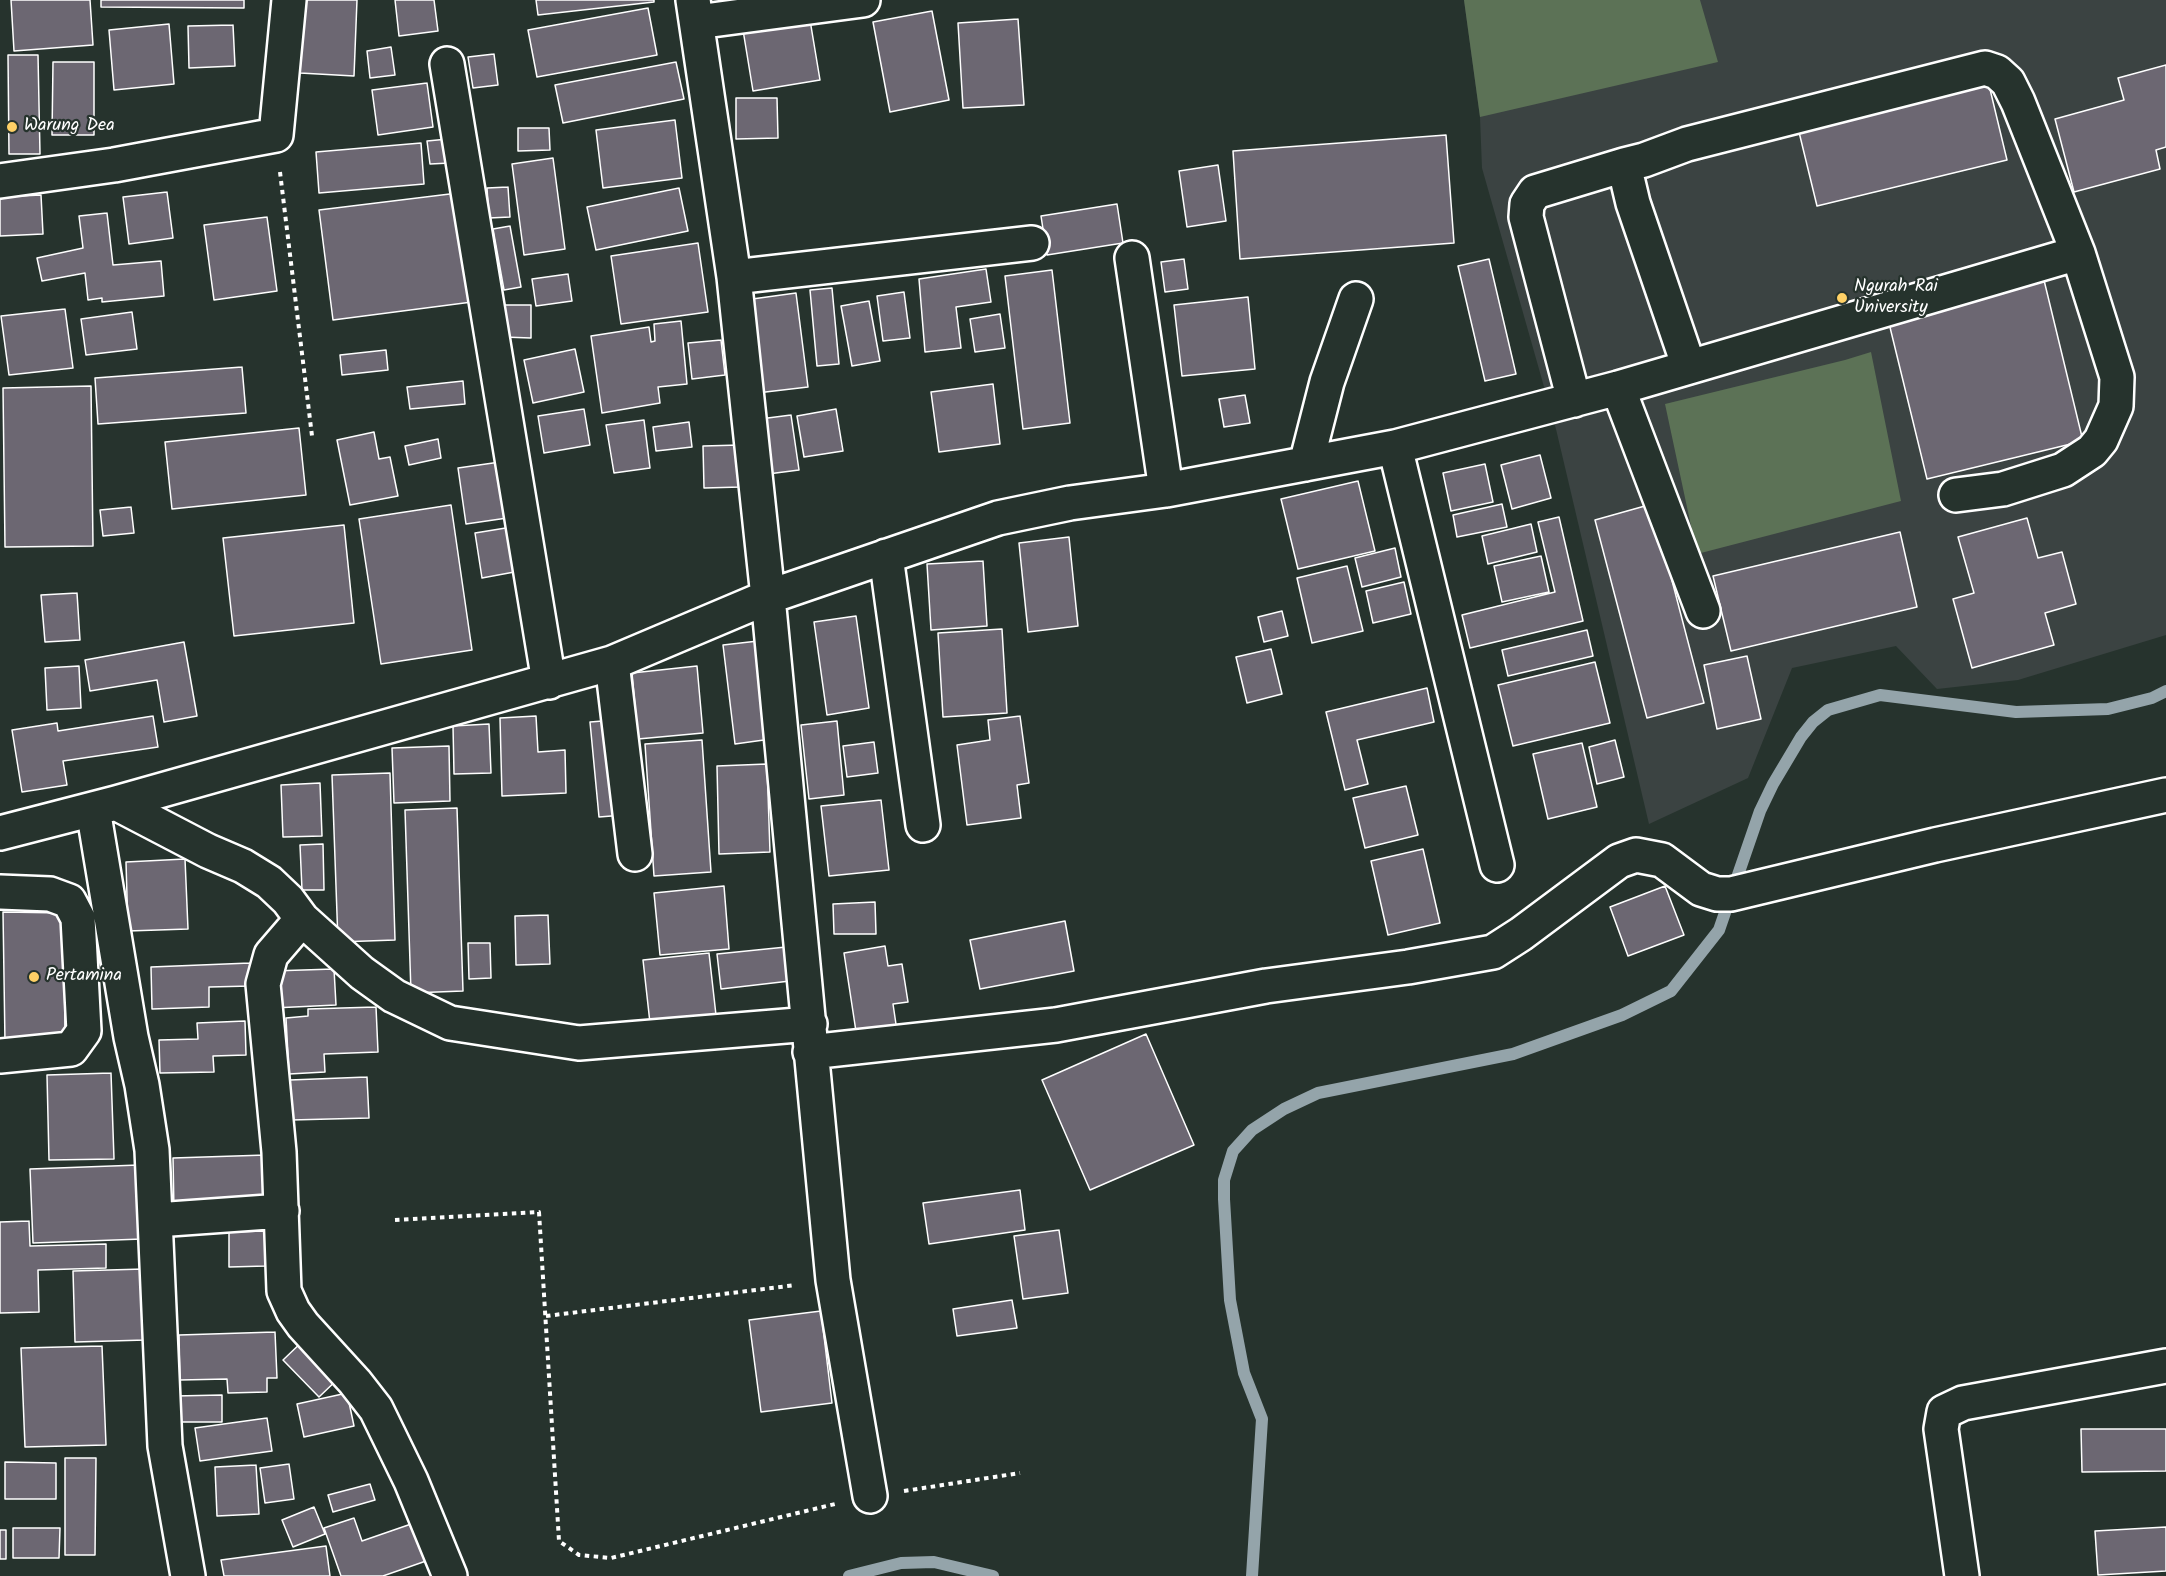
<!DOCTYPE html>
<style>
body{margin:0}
canvas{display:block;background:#26332d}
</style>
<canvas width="2166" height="1576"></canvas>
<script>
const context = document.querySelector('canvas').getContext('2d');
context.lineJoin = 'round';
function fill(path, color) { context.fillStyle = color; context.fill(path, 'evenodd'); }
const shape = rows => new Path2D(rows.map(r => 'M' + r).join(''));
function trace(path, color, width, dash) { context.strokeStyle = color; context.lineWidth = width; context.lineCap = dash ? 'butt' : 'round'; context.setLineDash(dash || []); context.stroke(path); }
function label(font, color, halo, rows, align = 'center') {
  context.font = font + ' Kalam,sans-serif'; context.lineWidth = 4.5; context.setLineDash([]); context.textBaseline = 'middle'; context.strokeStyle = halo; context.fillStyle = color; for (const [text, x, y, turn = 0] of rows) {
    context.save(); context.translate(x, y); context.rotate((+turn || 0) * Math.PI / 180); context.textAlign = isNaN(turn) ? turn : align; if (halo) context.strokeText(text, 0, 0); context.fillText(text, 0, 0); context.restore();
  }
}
fill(shape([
 [1464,0,2166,0,2166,635,2018,680,1937,689,1896,646,1792,668,1748,778,1649,824,1556,429,1482,168,1480,117]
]), '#3b4342');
fill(shape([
 [1464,0,1700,0,1718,62,1480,117],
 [1871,352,1901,501,1697,554,1665,404,1845,360]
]), '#5c7256');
trace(shape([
 [849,1576,901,1563,934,1562,993,1576],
 [1252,1576,1262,1419,1244,1373,1230,1300,1224,1199,1224,1180,1233,1151,1252,1130,1284,1109,1318,1093,1513,1054,1622,1015,1671,991,1719,930,1760,811,1773,784,1801,737,1813,722,1828,710,1880,695,2016,712,2108,709,2152,698,2166,691]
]), '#94a4aa', 12);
const building = shape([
 [11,0,90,0,93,45,14,51,11,0],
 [101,0,244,0,244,8,101,7,101,0],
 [304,0,357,0,354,76,300,73,304,0],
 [395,0,434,0,438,31,399,36,395,0],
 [536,0,654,0,654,2,538,15,536,0],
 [648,8,657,55,537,77,528,30,648,8],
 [932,11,949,100,890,112,873,22,932,11],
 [1018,19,1024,105,963,108,958,23,1018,19],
 [810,20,820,80,753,91,743,30,810,20],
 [169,24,174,84,114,90,109,30,169,24],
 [233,25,235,66,189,68,188,26,233,25],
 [391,47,395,75,370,78,367,51,391,47],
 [494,54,498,85,473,88,468,57,494,54],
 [8,55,38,55,40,154,9,154,8,55],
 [53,62,94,62,94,135,52,135,53,62],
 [676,62,684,99,563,123,555,85,676,62],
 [2166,65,2166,147,2156,150,2160,169,2074,192,2055,119,2124,100,2118,78,2166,65],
 [427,83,433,127,378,135,372,90,427,83],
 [1989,85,2007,160,1817,206,1799,132,1989,85],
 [736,98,777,98,778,138,736,139,736,98],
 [675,120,682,178,603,188,596,130,675,120],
 [518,128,549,128,550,150,518,151,518,128],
 [1446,135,1454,243,1240,259,1233,151,1446,135],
 [448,139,450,163,430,164,427,141,448,139],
 [421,143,424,184,319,193,316,152,421,143],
 [553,158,565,249,524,255,512,164,553,158],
 [1218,165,1226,221,1187,227,1179,171,1218,165],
 [508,187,510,217,489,218,487,188,508,187],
 [679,188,688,231,596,250,587,207,679,188],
 [167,192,173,238,129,244,123,197,167,192],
 [458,193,472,302,333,320,319,210,458,193],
 [41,195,43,234,0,236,0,197,41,195],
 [1117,204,1123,243,1047,255,1041,216,1117,204],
 [107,213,113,265,161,261,164,296,102,302,102,298,88,300,85,273,42,281,37,258,83,248,79,216,107,213],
 [267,217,277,291,214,300,204,225,267,217],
 [510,226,521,287,504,290,493,229,510,226],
 [698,243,708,312,621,324,611,256,698,243],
 [1184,259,1188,289,1165,292,1161,262,1184,259],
 [1489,259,1516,374,1485,381,1458,266,1489,259],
 [986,269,991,302,956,307,961,348,925,352,919,279,986,269],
 [1052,270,1070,423,1023,429,1005,276,1052,270],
 [568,274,572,301,536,306,532,279,568,274],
 [2043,276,2083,441,1927,479,1887,315,2043,276],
 [832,288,839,364,817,366,810,290,832,288],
 [904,292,910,338,883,341,877,296,904,292],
 [796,293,808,387,757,393,745,300,796,293],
 [1248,297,1255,369,1182,376,1174,305,1248,297],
 [869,301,880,361,852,366,841,306,869,301],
 [504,305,531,305,531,338,503,337,504,305],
 [65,309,73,368,9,375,1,316,65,309],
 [132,312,137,349,86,355,81,319,132,312],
 [1000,314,1005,348,975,352,970,319,1000,314],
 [681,321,687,384,658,387,660,403,602,413,591,336,649,327,651,342,655,341,654,324,681,321],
 [721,340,725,375,692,379,688,343,721,340],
 [575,349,584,392,533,403,524,360,575,349],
 [386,350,388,370,342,375,340,355,386,350],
 [242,367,246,413,98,424,95,378,242,367],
 [463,381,465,404,410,409,407,387,463,381],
 [993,384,1000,444,939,452,931,392,993,384],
 [91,386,93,546,5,547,3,388,91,386],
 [1245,395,1250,423,1224,427,1219,399,1245,395],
 [584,409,590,445,544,453,538,416,584,409],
 [836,409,843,451,804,457,797,416,836,409],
 [791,415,799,470,768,474,760,419,791,415],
 [644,420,650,468,614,473,606,425,644,420],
 [689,422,692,447,656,451,653,427,689,422],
 [299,428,306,495,172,509,165,442,299,428],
 [374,432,379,459,390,457,398,496,350,505,337,440,374,432],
 [438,439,441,458,409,465,405,446,438,439],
 [740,445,741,487,704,488,703,446,740,445],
 [1540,455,1551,498,1512,509,1501,465,1540,455],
 [507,461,514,517,466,524,458,468,507,461],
 [1485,464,1493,502,1451,511,1443,473,1485,464],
 [1358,481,1375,551,1298,569,1281,499,1358,481],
 [1502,504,1507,527,1457,537,1453,515,1502,504],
 [1652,504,1704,703,1647,718,1595,520,1652,504],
 [451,505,472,650,381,664,359,519,451,505],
 [131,507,134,533,103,536,100,510,131,507],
 [1559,517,1583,621,1470,648,1462,615,1555,592,1538,522,1559,517],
 [2027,518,2038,558,2062,552,2076,604,2045,613,2054,645,1972,668,1953,599,1974,593,1958,537,2027,518],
 [1531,524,1537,552,1488,564,1482,536,1531,524],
 [344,525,354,623,234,636,223,538,344,525],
 [518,526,525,570,482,578,475,533,518,526],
 [1900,532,1917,607,1731,651,1713,576,1900,532],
 [1069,537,1078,626,1028,632,1019,543,1069,537],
 [1395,548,1401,577,1362,587,1355,558,1395,548],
 [1541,556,1549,592,1502,602,1494,566,1541,556],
 [983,561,987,626,931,630,927,564,983,561],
 [1347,566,1363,631,1312,643,1297,578,1347,566],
 [1404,582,1411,614,1373,623,1366,591,1404,582],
 [77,593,80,640,45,642,41,595,77,593],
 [1282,611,1288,636,1264,642,1258,617,1282,611],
 [856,616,869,708,827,715,814,622,856,616],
 [1002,629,1007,713,943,717,938,633,1002,629],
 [1587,630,1593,656,1508,676,1502,650,1587,630],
 [758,641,771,739,735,744,723,645,758,641],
 [184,642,197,716,164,722,157,680,90,691,85,660,184,642],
 [1271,649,1282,694,1247,703,1236,657,1271,649],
 [1747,656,1761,719,1717,729,1704,665,1747,656],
 [1595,662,1610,723,1513,746,1498,685,1595,662],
 [79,666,81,708,47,710,45,668,79,666],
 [697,666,703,733,638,739,632,673,697,666],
 [1427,688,1434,722,1357,740,1368,784,1345,790,1326,712,1427,688],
 [153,716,158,747,63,761,67,785,22,792,12,730,57,723,58,731,153,716],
 [536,716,538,752,565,750,566,793,502,796,500,718,536,716],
 [1020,716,1029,783,1017,785,1021,818,967,825,957,745,990,740,988,720,1020,716],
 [615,720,624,815,599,817,590,722,615,720],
 [837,721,844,795,809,799,801,725,837,721],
 [489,724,491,773,454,774,453,726,489,724],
 [702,740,711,872,654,876,645,744,702,740],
 [1615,740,1624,777,1597,784,1589,747,1615,740],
 [874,742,878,773,847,777,843,746,874,742],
 [1582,743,1597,807,1548,819,1533,754,1582,743],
 [449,746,450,801,394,803,392,748,449,746],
 [767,764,770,852,719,854,717,766,767,764],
 [390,773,395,940,338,942,332,775,390,773],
 [320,783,322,836,283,837,281,785,320,783],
 [1406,786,1418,835,1365,848,1353,798,1406,786],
 [881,800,889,870,829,876,821,806,881,800],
 [457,808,463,991,411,993,405,810,457,808],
 [323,844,324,890,302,890,300,845,323,844],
 [1423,849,1440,923,1388,935,1371,861,1423,849],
 [185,859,188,929,128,931,126,862,185,859],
 [724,886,729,949,660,955,654,893,724,886],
 [1665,886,1684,935,1628,956,1610,907,1665,886],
 [875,902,876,934,834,934,833,904,875,902],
 [3,912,64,913,65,1041,5,1043,3,912],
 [548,915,550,964,516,965,515,916,548,915],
 [1065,921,1074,971,980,989,970,940,1065,921],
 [468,943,490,943,491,978,469,979,468,943],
 [885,946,888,966,902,964,908,1002,893,1004,897,1031,857,1038,844,953,885,946],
 [786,947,790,981,721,989,717,954,786,947],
 [709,953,717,1024,651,1032,643,960,709,953],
 [250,963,251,986,209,987,209,1007,152,1009,151,967,250,963],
 [334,969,336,1005,273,1008,272,971,334,969],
 [376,1007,378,1052,324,1054,325,1072,289,1074,286,1018,308,1016,308,1009,376,1007],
 [245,1021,246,1055,213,1056,214,1072,160,1073,159,1040,198,1039,197,1023,245,1021],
 [1146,1034,1194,1145,1090,1190,1042,1080,1146,1034],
 [111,1073,114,1159,49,1160,47,1075,111,1073],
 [367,1077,369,1118,291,1120,290,1080,367,1077],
 [266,1155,269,1207,174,1211,173,1158,266,1155],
 [139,1165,142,1239,33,1243,30,1169,139,1165],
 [1020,1190,1025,1230,929,1244,923,1203,1020,1190],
 [29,1221,30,1246,106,1244,106,1268,38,1270,39,1312,0,1313,0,1222,29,1221],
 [1059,1230,1068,1293,1023,1299,1014,1236,1059,1230],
 [265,1231,266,1266,229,1267,229,1232,265,1231],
 [144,1269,146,1340,75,1342,73,1271,144,1269],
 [1012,1300,1017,1328,957,1336,953,1309,1012,1300],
 [821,1311,832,1403,761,1412,749,1320,821,1311],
 [275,1332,277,1378,267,1378,267,1392,228,1393,227,1379,180,1380,179,1335,275,1332],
 [306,1338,342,1375,319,1397,283,1360,306,1338],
 [102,1346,106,1445,25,1447,21,1348,102,1346],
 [347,1393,354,1426,304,1437,297,1404,347,1393],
 [222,1395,222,1422,177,1422,175,1396,222,1395],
 [267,1418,272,1451,200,1461,195,1428,267,1418],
 [2081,1429,2166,1429,2166,1471,2082,1472,2081,1429],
 [65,1458,96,1458,95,1555,65,1555,65,1458],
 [5,1462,56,1463,56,1499,5,1499,5,1462],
 [289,1464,294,1499,265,1503,260,1468,289,1464],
 [256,1465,259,1514,217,1516,215,1467,256,1465],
 [370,1484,375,1500,333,1512,328,1495,370,1484],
 [314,1507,325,1534,293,1547,282,1520,314,1507],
 [354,1518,362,1541,414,1523,426,1561,383,1576,341,1576,324,1528,354,1518],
 [2166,1527,2166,1571,2098,1575,2095,1531,2166,1527],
 [13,1528,60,1528,59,1558,13,1558,13,1528],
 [0,1530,6,1530,6,1559,0,1559,0,1530],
 [326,1546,330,1576,224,1576,221,1560,326,1546]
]);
fill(building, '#6c6772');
trace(building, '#fff', 1.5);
const minor = shape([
 [693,0,734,277,768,597,833,1280,870,1496],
 [697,22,863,0],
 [447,64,549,682],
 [0,181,114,165,276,135,289,0],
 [1132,258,1166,490],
 [734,277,1032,243],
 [1689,367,1633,203,1624,165,1644,160,1687,144,1985,68,1997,72,2008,82,2018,102,2078,253,2117,377,2116,406,2101,440,2092,451,2063,470,2003,489,1956,495],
 [1618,388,1703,611],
 [1574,400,1526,217,1527,204,1535,192,1624,165],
 [1395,447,1497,865],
 [1306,464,1327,382,1356,299],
 [886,556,923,825],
 [612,663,635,854],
 [116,803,208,851,243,866,269,882,288,900,302,919,362,973,394,996,450,1023,579,1043,810,1024],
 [93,809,131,1037,142,1085,152,1150,165,1446,188,1576],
 [0,833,116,803,612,663,768,597,998,518,1070,503,1166,490,1395,447,1618,388,2078,253],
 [0,892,50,894,69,901,78,918,84,1031,71,1049,0,1056],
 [302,919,271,955,263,984,279,1152,284,1291,293,1311,303,1325,355,1382,376,1409,411,1481,450,1576],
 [810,1052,1056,1025,1266,986,1408,967,1493,952,1521,934,1619,861,1636,855,1662,860,1701,889,1717,894,1731,894,1935,845,2166,795],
 [156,1220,282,1211],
 [1962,1576,1941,1429,1944,1412,1963,1403,2166,1366]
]);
trace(minor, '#fff', 38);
trace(shape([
 [280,172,312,436],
 [395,1220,539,1212,559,1541,579,1555,611,1558,835,1504],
 [546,1316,796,1285],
 [904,1491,1020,1473]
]), '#fff', 4, [4.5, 4.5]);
trace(minor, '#26332d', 33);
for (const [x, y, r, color] of [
 [12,127,6,"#ffd166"],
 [1842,298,6,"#ffd166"],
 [34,977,6,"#ffd166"]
]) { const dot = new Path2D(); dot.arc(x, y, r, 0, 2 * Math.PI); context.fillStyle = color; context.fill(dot); trace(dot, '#26332d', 2); }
label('18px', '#fff', '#26332d', [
 ["Warung Dea",24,127],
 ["Ngurah Rai",1854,288],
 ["University",1854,309],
 ["Pertamina",46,977]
], 'left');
</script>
